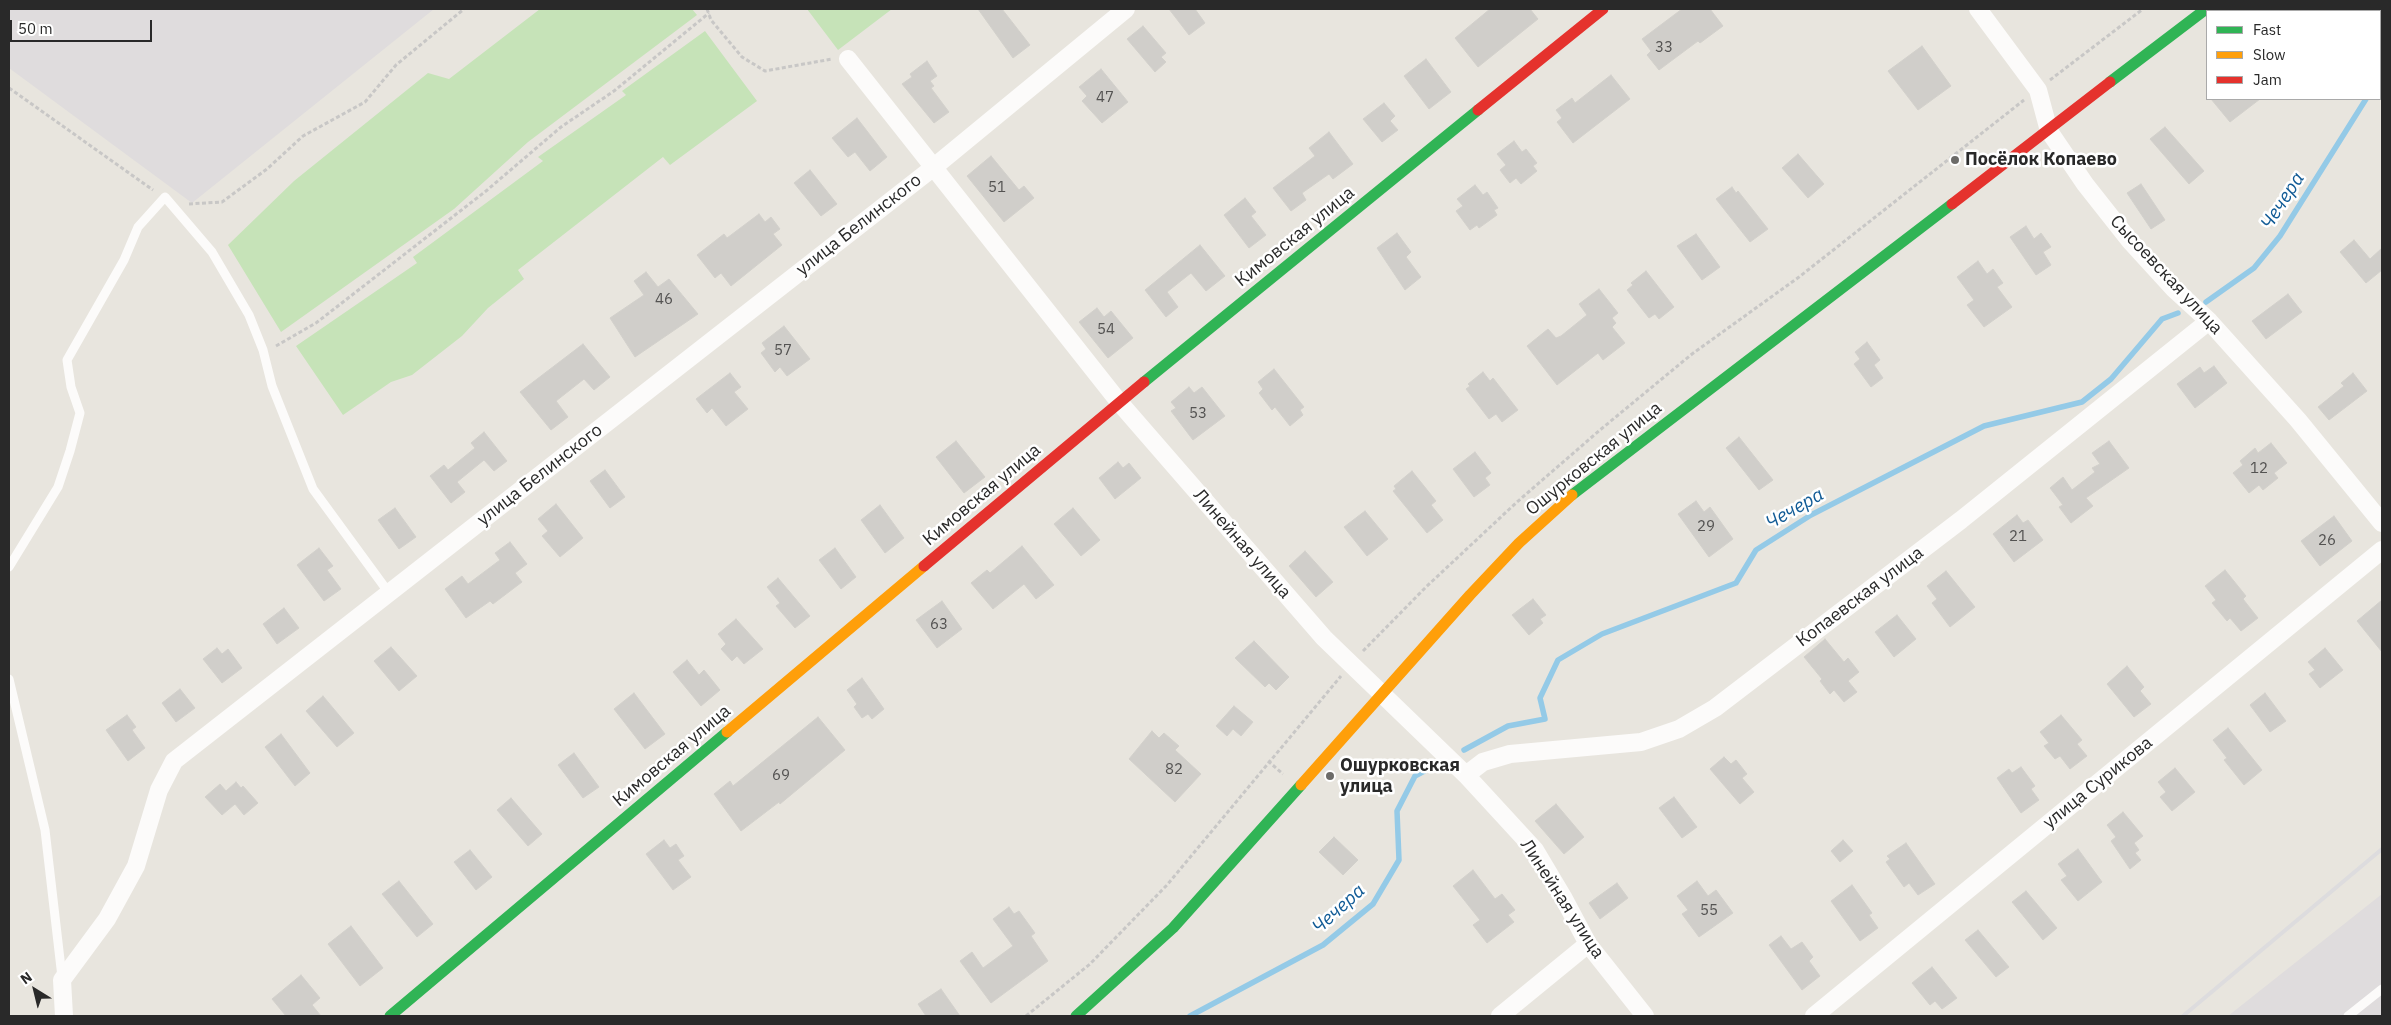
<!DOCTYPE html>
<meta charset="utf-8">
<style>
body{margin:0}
#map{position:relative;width:2391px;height:1025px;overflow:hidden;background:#e8e5de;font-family:"IBM Plex Sans",sans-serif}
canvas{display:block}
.frame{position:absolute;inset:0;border:10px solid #292929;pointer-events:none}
.legend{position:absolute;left:2206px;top:10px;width:175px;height:90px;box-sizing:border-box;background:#fff;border:1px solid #a9a9a9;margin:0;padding:6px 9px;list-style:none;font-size:15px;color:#292929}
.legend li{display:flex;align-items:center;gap:10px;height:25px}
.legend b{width:25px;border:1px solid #a9a9a9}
.north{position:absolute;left:10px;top:965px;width:50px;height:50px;-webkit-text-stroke:4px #fff;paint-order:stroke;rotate:324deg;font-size:14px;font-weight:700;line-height:20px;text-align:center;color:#292929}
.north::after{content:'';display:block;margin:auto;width:18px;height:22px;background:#292929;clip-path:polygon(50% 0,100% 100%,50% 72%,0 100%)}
.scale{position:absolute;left:10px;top:20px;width:142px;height:22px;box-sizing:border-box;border:2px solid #292929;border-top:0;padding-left:6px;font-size:15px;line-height:18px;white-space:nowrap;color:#292929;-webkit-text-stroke:4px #fff;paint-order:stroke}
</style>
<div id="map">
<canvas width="2391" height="1025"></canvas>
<div class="frame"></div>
<ul class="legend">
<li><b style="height:6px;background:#30b455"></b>Fast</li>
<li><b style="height:6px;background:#ff9f0a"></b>Slow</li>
<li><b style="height:6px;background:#e5322d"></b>Jam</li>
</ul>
<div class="north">N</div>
<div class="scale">50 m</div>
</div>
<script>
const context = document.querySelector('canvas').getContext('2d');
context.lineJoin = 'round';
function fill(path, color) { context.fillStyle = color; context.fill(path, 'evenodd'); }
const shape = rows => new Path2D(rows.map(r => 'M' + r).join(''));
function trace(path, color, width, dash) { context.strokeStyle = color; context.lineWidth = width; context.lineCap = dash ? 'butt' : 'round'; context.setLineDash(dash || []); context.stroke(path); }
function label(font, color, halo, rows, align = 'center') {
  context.font = font + ' "IBM Plex Sans",sans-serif'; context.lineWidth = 5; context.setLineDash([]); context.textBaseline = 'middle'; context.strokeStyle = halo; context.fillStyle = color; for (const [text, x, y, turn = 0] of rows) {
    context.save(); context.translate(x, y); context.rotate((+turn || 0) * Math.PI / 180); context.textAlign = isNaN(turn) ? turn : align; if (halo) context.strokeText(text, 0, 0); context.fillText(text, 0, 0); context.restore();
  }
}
fill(shape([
 [9,9,434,9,192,203,9,68],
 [2382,894,2382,1016,2228,1016]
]), '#dfdcdd');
fill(shape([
 [540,9,692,9,697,15,528,142,454,209,281,332,228,245,294,181,428,73,449,79],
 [807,9,892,9,838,50],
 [705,31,757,101,670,165,663,157,518,270,524,279,488,308,462,336,412,375,391,382,343,415,296,346,417,263,413,257,543,161,538,157,626,95,622,91]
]), '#c6e3b8');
trace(shape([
 [2380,78,2382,74],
 [2206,302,2254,268,2280,236,2366,99],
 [1464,750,1508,726,1545,719,1540,698,1558,660,1602,634,1736,583,1756,550,1811,515,1984,426,2082,402,2111,379,2162,319,2178,313],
 [1190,1016,1323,945,1373,904,1399,860,1397,811,1415,776,1432,767]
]), '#94cae7', 5.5);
const building = shape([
 [978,9,1002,9,1030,45,1013,58,978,9],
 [1169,9,1195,9,1205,23,1189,35,1169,9],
 [1490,9,1530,9,1538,19,1478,67,1455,38,1490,9],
 [1682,9,1710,9,1723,26,1700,43,1698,41,1659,70,1647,55,1651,51,1642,39,1682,9],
 [1143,26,1166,53,1161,57,1166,62,1155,72,1127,39,1143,26],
 [1922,46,1951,86,1918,110,1888,71,1922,46],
 [1426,59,1451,92,1429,109,1404,76,1426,59],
 [927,61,937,76,930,81,934,86,931,88,949,112,934,123,902,84,912,77,910,74,927,61],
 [1101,69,1128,102,1102,123,1082,101,1087,96,1079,87,1101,69],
 [1611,75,1630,99,1573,143,1557,122,1562,118,1556,110,1572,98,1575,103,1611,75],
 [2211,99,2260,99,2230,122,2211,99],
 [1384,103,1395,116,1390,121,1398,130,1382,142,1363,119,1384,103],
 [857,118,887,157,870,171,855,152,848,157,832,138,857,118],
 [2165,127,2204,171,2189,184,2150,139,2165,127],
 [1329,132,1353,164,1333,179,1329,174,1302,193,1306,200,1291,211,1273,188,1315,156,1309,148,1329,132],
 [1514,141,1522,152,1526,149,1537,163,1533,166,1537,171,1521,184,1516,178,1510,183,1500,170,1506,165,1497,154,1514,141],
 [1798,154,1824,184,1808,198,1782,168,1798,154],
 [991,156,1019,190,1024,186,1034,198,1004,222,967,176,991,156],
 [810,170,837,204,821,216,794,183,810,170],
 [2141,184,2165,220,2151,229,2127,193,2141,184],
 [1475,185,1483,195,1487,192,1498,208,1494,210,1497,215,1479,228,1477,225,1470,230,1456,211,1463,206,1457,199,1475,185],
 [1732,187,1736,193,1738,191,1768,229,1750,242,1716,199,1732,187],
 [1245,198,1256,212,1251,216,1266,235,1249,248,1224,215,1245,198],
 [759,214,765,222,771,217,780,229,773,234,782,245,731,286,721,273,715,278,697,255,724,234,727,238,759,214],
 [2026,226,2034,239,2041,233,2051,247,2043,252,2051,265,2036,275,2010,237,2026,226],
 [1397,233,1411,252,1406,257,1421,277,1405,290,1377,248,1397,233],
 [1696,234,1720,267,1702,280,1677,246,1696,234],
 [2354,240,2370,259,2382,248,2382,270,2366,283,2340,252,2354,240],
 [1200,245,1225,276,1206,291,1191,273,1167,292,1178,307,1166,317,1145,290,1200,245],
 [1978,261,1987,274,1993,269,2003,283,1997,287,2012,307,1984,327,1967,305,1974,300,1957,277,1978,261],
 [1646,271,1674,307,1659,319,1655,314,1649,318,1627,290,1633,285,1631,283,1646,271],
 [646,272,658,287,669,279,698,314,635,357,610,318,644,295,634,281,646,272],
 [1599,289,1618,313,1612,318,1616,323,1612,327,1625,343,1603,360,1598,353,1557,385,1527,346,1548,329,1556,338,1561,336,1587,315,1579,304,1599,289],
 [2288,294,2302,312,2266,339,2252,321,2288,294],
 [1097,308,1104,317,1111,311,1133,338,1108,358,1079,322,1097,308],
 [784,326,810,359,787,376,780,367,775,372,761,353,766,349,762,343,784,326],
 [1867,342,1880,360,1874,365,1883,378,1871,387,1854,364,1860,359,1855,352,1867,342],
 [583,344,610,377,594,390,584,379,556,401,568,417,551,430,520,392,583,344],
 [2214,366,2227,383,2195,408,2177,384,2200,367,2204,373,2214,366],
 [1274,369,1304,407,1300,410,1303,415,1290,426,1275,407,1272,410,1259,393,1263,389,1258,382,1274,369],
 [1483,372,1490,381,1493,378,1518,410,1502,422,1496,414,1489,419,1466,389,1470,386,1468,384,1483,372],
 [730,373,741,387,734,392,748,409,726,426,712,408,707,413,696,399,730,373],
 [2353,373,2367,391,2329,420,2318,407,2344,386,2341,383,2353,373],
 [1189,387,1194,393,1202,387,1225,416,1193,440,1171,411,1176,408,1171,402,1189,387],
 [484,432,507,461,494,471,484,460,457,482,465,492,451,503,430,476,444,465,448,470,475,448,471,443,484,432],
 [1739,437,1773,480,1759,490,1726,448,1739,437],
 [956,441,985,477,964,493,936,457,956,441],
 [2109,441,2129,468,2086,498,2093,506,2071,523,2059,507,2063,505,2050,488,2063,477,2072,490,2095,472,2092,468,2100,464,2092,453,2109,441],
 [2271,443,2287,463,2274,473,2278,478,2263,490,2259,485,2249,493,2233,473,2243,465,2240,461,2255,448,2258,453,2271,443],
 [1475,452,1491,473,1485,478,1490,485,1474,497,1453,469,1475,452],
 [1118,462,1123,468,1129,463,1141,478,1115,499,1099,478,1118,462],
 [605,470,625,497,610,508,590,481,605,470],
 [1412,471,1436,501,1431,505,1443,520,1427,533,1393,491,1396,489,1394,486,1412,471],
 [1696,501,1704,512,1710,507,1733,539,1709,557,1678,514,1696,501],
 [556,504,583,538,560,557,542,536,548,531,538,519,556,504],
 [880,505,904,538,885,553,861,520,880,505],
 [395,508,416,537,399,549,378,520,395,508],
 [1073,508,1100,540,1081,556,1054,524,1073,508],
 [1365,511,1388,539,1367,556,1344,527,1365,511],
 [2017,515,2023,523,2028,520,2043,540,2014,562,1993,534,2017,515],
 [2334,516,2352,541,2320,566,2301,541,2334,516],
 [510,542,527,564,515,573,522,582,493,604,490,601,466,618,445,589,462,576,468,584,500,560,495,553,510,542],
 [1022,546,1054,585,1036,599,1024,584,993,609,971,583,987,570,990,573,1022,546],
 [319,548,333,566,327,570,341,589,324,601,297,565,319,548],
 [835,548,856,577,841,589,819,560,835,548],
 [1305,551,1333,582,1316,597,1289,566,1305,551],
 [2225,570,2246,596,2243,599,2258,618,2241,631,2230,618,2227,621,2212,603,2216,600,2205,586,2225,570],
 [1946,571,1975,607,1950,627,1932,603,1937,599,1927,586,1946,571],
 [778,578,810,616,795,628,776,606,780,603,767,587,778,578],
 [1533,599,1546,615,1540,619,1543,623,1529,635,1512,615,1533,599],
 [2382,600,2382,652,2357,621,2382,600],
 [942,601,962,629,937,648,916,620,942,601],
 [284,608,299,628,277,644,263,624,284,608],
 [1897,615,1916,639,1894,657,1875,632,1897,615],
 [736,619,763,649,744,664,737,656,732,661,721,649,726,644,718,634,736,619],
 [1825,639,1844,662,1848,658,1859,672,1848,681,1857,692,1844,702,1834,690,1830,694,1820,681,1822,679,1804,657,1825,639],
 [1254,641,1289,677,1276,690,1269,683,1265,687,1235,658,1254,641],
 [391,647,417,676,399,691,374,661,391,647],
 [217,648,222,654,228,649,242,668,222,683,203,659,217,648],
 [2325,648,2343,670,2320,688,2309,674,2315,670,2308,662,2325,648],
 [687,660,699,675,704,670,720,690,701,706,673,672,687,660],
 [2127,666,2144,687,2140,691,2151,704,2134,717,2107,684,2127,666],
 [862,678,884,709,872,719,868,714,862,718,854,707,857,704,847,690,862,678],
 [180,689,195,708,176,722,162,703,180,689],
 [634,693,665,734,645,749,614,709,634,693],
 [2265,693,2286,721,2270,732,2250,705,2265,693],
 [323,696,354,733,337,747,306,711,323,696],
 [1234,706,1253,722,1241,736,1233,729,1227,736,1216,726,1234,706],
 [127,715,136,727,132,730,145,748,128,761,106,730,127,715],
 [2061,715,2082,740,2077,744,2087,756,2070,769,2060,756,2055,759,2044,746,2049,743,2040,732,2061,715],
 [818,717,845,750,780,804,779,802,741,831,714,794,730,781,733,786,818,717],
 [2228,728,2262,770,2244,785,2224,760,2227,758,2213,740,2228,728],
 [1152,731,1159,738,1164,733,1179,746,1175,750,1201,774,1175,802,1129,759,1152,731],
 [281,734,310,773,295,786,265,747,281,734],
 [574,753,599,787,583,798,558,765,574,753],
 [1724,757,1731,764,1736,760,1747,774,1742,778,1754,792,1740,804,1710,769,1724,757],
 [2021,767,2035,786,2031,789,2039,800,2021,813,1997,778,2009,769,2012,773,2021,767],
 [2175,768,2195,792,2172,811,2160,797,2166,792,2158,782,2175,768],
 [236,782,241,788,243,786,258,803,244,815,235,804,222,815,205,797,220,784,226,791,236,782],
 [1674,797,1697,827,1682,838,1659,808,1674,797],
 [511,798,542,834,528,846,497,810,511,798],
 [1556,804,1584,837,1564,854,1535,821,1556,804],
 [2123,812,2143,836,2134,843,2139,850,2135,853,2141,860,2130,869,2111,841,2116,837,2107,825,2123,812],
 [1334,837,1358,860,1343,875,1319,852,1334,837],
 [664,840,670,848,676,844,684,856,678,860,691,877,673,890,646,854,664,840],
 [1843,840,1853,851,1840,862,1831,851,1843,840],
 [1906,843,1935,884,1918,895,1909,883,1904,887,1886,862,1890,859,1887,856,1906,843],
 [2078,849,2102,882,2078,901,2061,880,2067,876,2058,864,2078,849],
 [470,850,492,877,476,890,454,862,470,850],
 [1473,870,1495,899,1502,894,1515,910,1508,915,1514,922,1487,943,1473,925,1480,920,1453,886,1473,870],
 [399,881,433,924,417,937,382,894,399,881],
 [1697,881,1708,896,1716,890,1733,913,1699,937,1682,914,1688,910,1677,896,1697,881],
 [1617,883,1628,898,1600,919,1589,903,1617,883],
 [1852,885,1872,913,1869,915,1878,928,1860,941,1831,901,1852,885],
 [2026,891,2057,928,2043,940,2012,902,2026,891],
 [1009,907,1014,914,1019,911,1035,933,1031,936,1048,961,991,1003,960,961,972,952,983,968,1013,946,993,919,1009,907],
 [351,926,383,968,360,986,328,944,351,926],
 [1978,930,2009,967,1996,977,1965,940,1978,930],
 [1781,936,1791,949,1802,942,1813,957,1809,961,1820,976,1802,990,1769,945,1781,936],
 [1932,967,1957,998,1942,1009,1935,1001,1930,1005,1912,983,1932,967],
 [301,975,320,998,312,1005,321,1016,286,1016,272,999,301,975],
 [941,989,960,1016,926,1016,918,1004,941,989]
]);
fill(building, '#d0ceca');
trace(building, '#d2d0cb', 1);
trace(shape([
 [707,9,711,20,742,57,765,71,832,59],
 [2050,80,2143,9],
 [9,88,153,190],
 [189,204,222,202,267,169,303,136,365,102,396,65,464,9],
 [276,346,316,323,486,191,561,127,614,91,709,13],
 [1363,651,1426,587,1517,502,1600,430,1692,354,1799,277,2024,100],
 [1268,761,1283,774],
 [1026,1016,1090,964,1167,885,1341,676]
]), '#c8c7c6', 3, [4, 2.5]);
trace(shape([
 [9,567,58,487,70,451,80,413,71,387,67,360,124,260,138,227,165,197,212,252,249,315,263,350,272,386,313,489,389,593],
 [9,679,45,830,62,977],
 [2348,1016,2382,989]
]), '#fcfbfa', 9);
trace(shape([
 [1978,9,2038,90,2049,131,2085,184,2130,241,2173,288,2209,321,2298,420,2382,523],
 [848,59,1119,402,1324,638,1466,775,1535,850,1563,897,1588,944,1645,1016],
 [1466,775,1483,762,1510,754,1641,742,1679,729,1715,708,1961,520,2209,321],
 [64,1016,62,980,107,919,136,866,159,790,174,761,934,167,1126,9],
 [1500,1016,1588,944],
 [1814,1016,2382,550]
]), '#fcfbfa', 18);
trace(shape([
 [2110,82,2206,9],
 [1144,382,1478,110],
 [1572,495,1952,204],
 [390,1016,727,732],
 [1076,1016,1173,928,1301,785]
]), '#30b455', 11);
trace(shape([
 [727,732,924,566],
 [1301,785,1470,595,1519,543,1572,495]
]), '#ff9f0a', 11);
trace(shape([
 [1478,110,1603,9],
 [1952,204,2110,82],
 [924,566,1144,382]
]), '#e5322d', 11);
trace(shape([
 [2183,1016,2382,849]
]), '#dddcde', 4);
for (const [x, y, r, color] of [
 [1955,160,5,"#6c6b68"],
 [1330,776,5,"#6c6b68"]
]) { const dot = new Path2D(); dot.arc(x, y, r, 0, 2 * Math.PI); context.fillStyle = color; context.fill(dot); trace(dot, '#fff', 2); }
label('15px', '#545352', null, [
 ["33",1664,48],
 ["47",1105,98],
 ["51",997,188],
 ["46",664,300],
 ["54",1106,330],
 ["57",783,351],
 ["53",1198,414],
 ["12",2259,469],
 ["29",1706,527],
 ["21",2018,537],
 ["26",2327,541],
 ["63",939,625],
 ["82",1174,770],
 ["69",781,776],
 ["55",1709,911]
]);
label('bold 18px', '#292929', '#fff', [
 ["Посёлок Копаево",1965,160],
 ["Ошурковская",1340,766],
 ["улица",1340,787]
], 'left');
label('18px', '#292929', '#fff', [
 ["улица Белинского",859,225,-38],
 ["Кимовская улица",1295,237,-39],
 ["Сысоевская улица",2166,275,47],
 ["Ошурковская улица",1594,459,-39],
 ["улица Белинского",540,475,-38],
 ["Кимовская улица",982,495,-40],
 ["Линейная улица",1242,544,49],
 ["Копаевская улица",1860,597,-37],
 ["Кимовская улица",672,756,-40],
 ["улица Сурикова",2098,783,-39],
 ["Линейная улица",1562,899,57]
]);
label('italic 19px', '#115b96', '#fff', [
 ["Чечера",2283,201,-57],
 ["Чечера",1795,509,-30],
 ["Чечера",1339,909,-42]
]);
</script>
